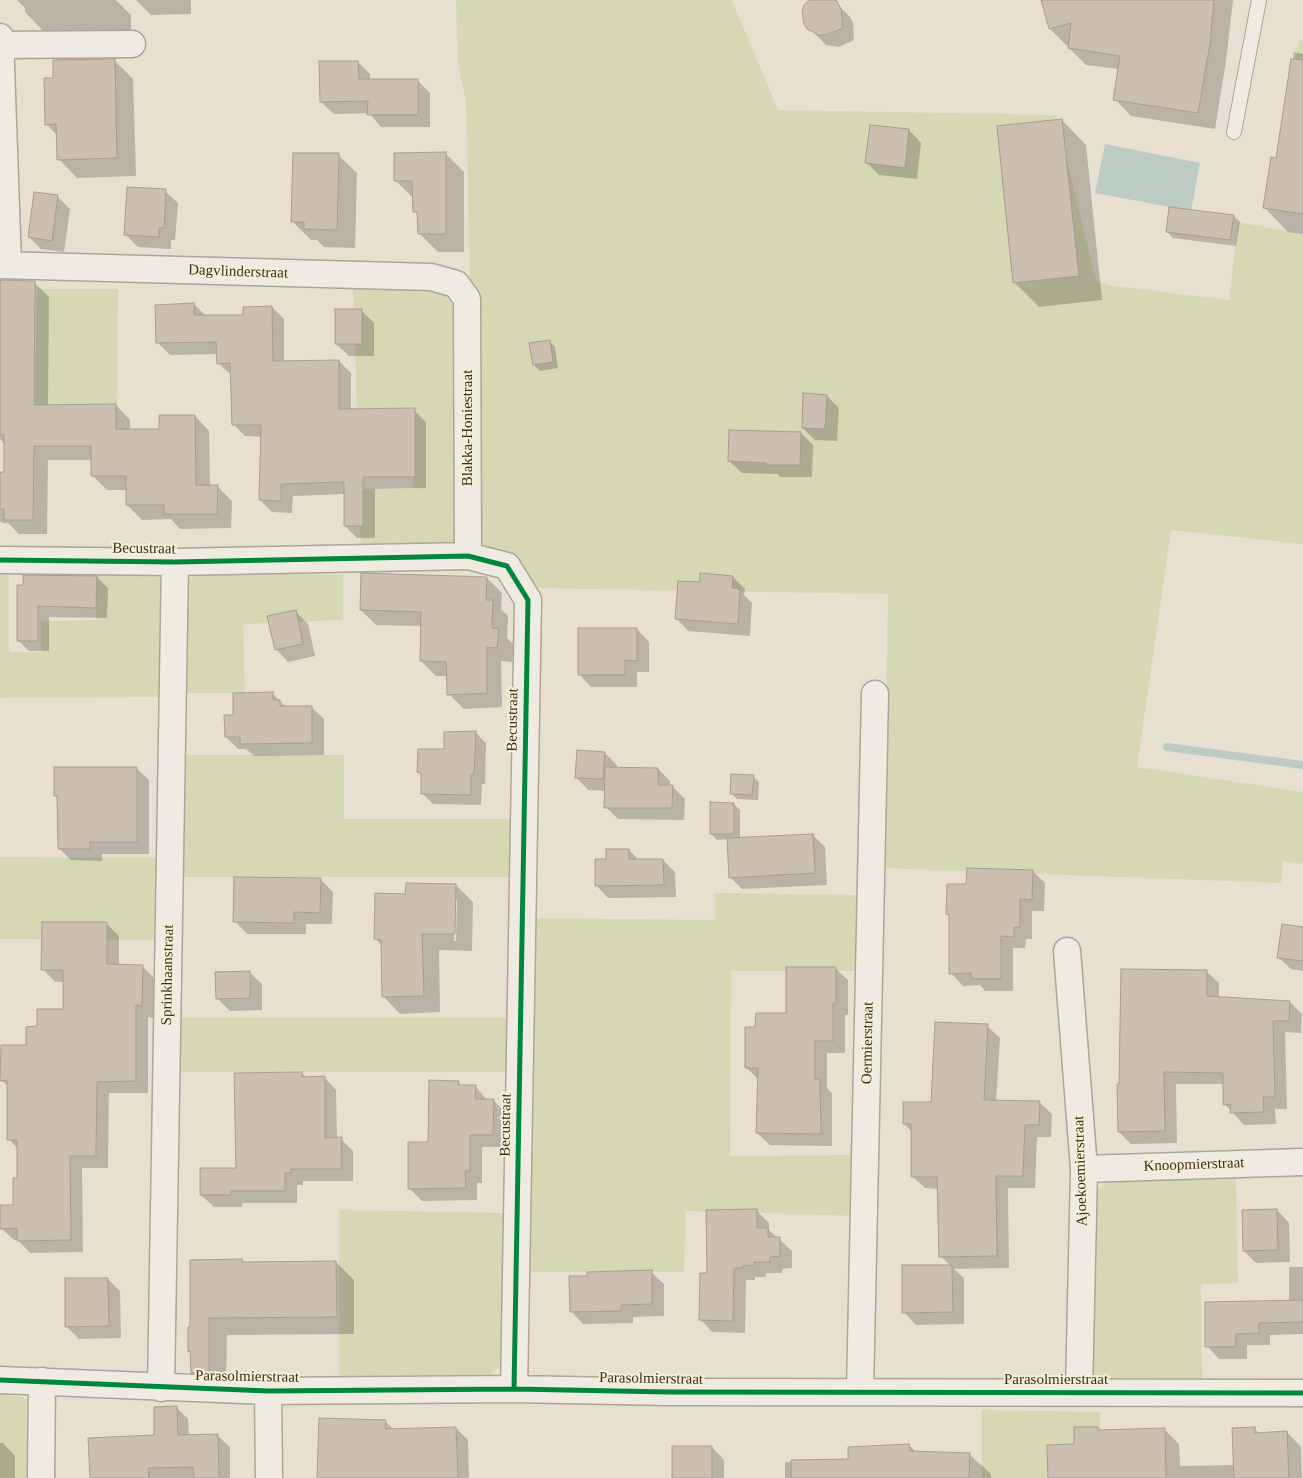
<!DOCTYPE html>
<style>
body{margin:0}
canvas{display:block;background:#e7e0d1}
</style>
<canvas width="1303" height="1478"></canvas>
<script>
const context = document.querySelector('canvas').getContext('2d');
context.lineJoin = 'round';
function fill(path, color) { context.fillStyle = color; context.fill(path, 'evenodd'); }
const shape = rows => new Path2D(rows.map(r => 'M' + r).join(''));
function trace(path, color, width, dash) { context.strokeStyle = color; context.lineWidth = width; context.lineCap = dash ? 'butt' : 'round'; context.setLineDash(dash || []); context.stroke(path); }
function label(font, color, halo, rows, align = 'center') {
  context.font = font + ' Georgia,serif'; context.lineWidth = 4; context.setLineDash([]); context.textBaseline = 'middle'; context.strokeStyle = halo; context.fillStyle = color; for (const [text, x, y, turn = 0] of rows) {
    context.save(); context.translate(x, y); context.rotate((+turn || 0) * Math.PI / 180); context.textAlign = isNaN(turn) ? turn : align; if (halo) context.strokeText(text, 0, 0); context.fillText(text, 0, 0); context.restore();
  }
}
fill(shape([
 [456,0,732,0,778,110,1056,115,1096,280,1108,285,1229,300,1238,222,1303,234,1303,544,1171,530,1137,767,1303,792,1303,864,1283,861,1281,883,883,868,888,594,531,588,481,549,470,284,466,101,458,64],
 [1299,40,1303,41,1303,60,1295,59],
 [37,289,118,289,117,411,35,410],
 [353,289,440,290,450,301,458,319,456,543,447,551,361,549,357,489,413,489,412,409,357,409],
 [96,572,156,573,165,582,167,697,0,698,0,574,9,574,9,652,41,652,41,621,96,620],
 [196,572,343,575,343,620,243,624,245,693,180,693,181,594],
 [180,755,344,755,344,819,514,819,514,877,180,877],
 [0,857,165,858,164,940,0,939],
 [715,893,864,895,863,971,731,971,730,1156,859,1155,858,1216,686,1211,684,1272,522,1272,532,918,715,920],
 [174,1018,512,1018,511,1072,174,1072],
 [1236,1173,1238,1283,1201,1284,1202,1383,1103,1383,1095,1377,1089,1369,1095,1194,1105,1182,1118,1175],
 [339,1210,503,1213,503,1355,499,1367,486,1378,339,1378],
 [0,1394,23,1397,33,1409,36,1478,0,1478],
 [982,1410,1100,1412,1101,1478,982,1478]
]), '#d6d7b3');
fill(shape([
 [1105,144,1200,163,1191,211,1095,193]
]), '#bcccc2');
fill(shape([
 [17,0,116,0,131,15,131,34,44,32,25,12,25,8],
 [136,0,191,0,191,14,151,15],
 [811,0,833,0,850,17,853,23,854,40,839,47,826,45,805,24],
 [1051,0,1233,0,1226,61,1215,129,1131,116,1115,99,1119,69,1086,65,1069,48,1069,45,1067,46,1050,29,1043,3],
 [1294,52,1303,54,1303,234,1288,232,1264,207,1277,160],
 [114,60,133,79,136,176,77,178,59,159,58,136,46,124,55,79],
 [358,62,370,74,370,80,418,81,430,93,430,127,381,127,369,113,334,114,321,102],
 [1062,120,1086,145,1102,300,1039,307,1014,282],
 [909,130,921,143,917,179,879,175,867,163],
 [446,154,464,172,464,252,438,252,419,233,419,216,414,211,414,199,396,181],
 [338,155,357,173,355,248,324,247,317,240,311,240,292,221],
 [165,191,178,203,175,240,171,240,171,249,138,247,126,235],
 [58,197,70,209,64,252,41,249,29,237],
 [1170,209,1234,216,1240,222,1236,246,1173,238,1167,232],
 [0,281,34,282,49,297,48,406,116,405,130,420,130,430,161,430,195,416,209,431,210,486,217,486,232,501,231,528,180,529,171,519,142,520,127,505,127,490,107,490,93,476,93,460,48,460,47,534,19,534,8,523,2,523,0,521,0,473,5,473,5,445,0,439],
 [194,304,206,316,245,316,272,307,284,319,284,362,339,361,351,373,351,410,414,410,426,422,426,488,375,489,375,538,357,538,345,526,345,494,293,496,292,513,272,512,260,500,262,437,245,436,233,424,231,375,218,363,218,354,170,355,158,343],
 [362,311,374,323,374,356,349,356,336,344],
 [549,341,555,347,558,368,540,371,534,365],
 [827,396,839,408,837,441,815,440,803,428],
 [801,433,813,445,812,477,780,477,778,474,742,473,729,461],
 [97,577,108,588,107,618,49,617,49,651,29,651,18,640,24,586],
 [733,577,745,589,744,595,752,603,750,636,688,631,676,618,701,584],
 [487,578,502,593,501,609,508,616,507,638,514,645,512,662,501,661,502,707,464,709,449,694,448,676,436,676,421,661,422,626,376,625,361,610],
 [295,611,308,624,315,656,288,662,276,649],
 [637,629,649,642,649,672,637,672,637,687,591,687,579,674],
 [272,693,285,706,311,707,324,719,324,755,254,756,246,749,238,749,226,737],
 [475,732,486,743,485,784,482,784,481,805,433,804,422,793,423,776,418,772,446,751],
 [605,753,617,765,617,769,658,769,670,781,670,786,672,786,685,799,684,820,618,819,606,807,606,791,588,790,576,777],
 [136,768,149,780,149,854,102,854,102,861,71,860,59,848,59,800,55,796],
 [753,776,759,782,758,800,737,799,731,793],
 [734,804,740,810,740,838,813,835,825,847,827,885,742,889,730,877,728,839,717,840,711,834],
 [629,850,639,860,663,860,675,872,676,897,608,898,596,885,607,860],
 [1033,871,1045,883,1044,911,1032,911,1032,939,1026,939,1025,948,1013,948,1013,991,985,991,980,985,963,986,951,973,951,918,947,914,968,885],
 [320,879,333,892,332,924,306,924,306,934,247,934,235,921],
 [456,885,473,902,472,951,439,950,440,1012,400,1014,383,996,382,946,375,938,407,895],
 [455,900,457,900,456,941,454,941],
 [106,923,119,936,119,965,143,967,155,979,153,1018,148,1017,148,1093,109,1093,108,1168,82,1168,83,1252,30,1253,18,1240,14,1240,1,1228,14,1206,18,1179,18,1149,9,1139,9,1087,1,1080,38,1028,64,1010,64,982,55,982,43,969],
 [1303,928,1303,971,1291,969,1278,957],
 [835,968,848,980,848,1015,845,1015,845,1053,827,1053,827,1088,832,1093,832,1146,770,1145,757,1133,759,1080,746,1067,757,1028,788,1014],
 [1206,971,1219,983,1219,998,1290,1002,1302,1014,1301,1033,1285,1032,1287,1109,1275,1109,1276,1124,1244,1125,1225,1104,1224,1084,1176,1084,1177,1143,1131,1144,1119,1132],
 [249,972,262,984,262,1010,230,1011,217,998],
 [987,1026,1000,1038,996,1102,1039,1102,1052,1114,1051,1137,1037,1137,1035,1188,1008,1188,1009,1268,954,1269,964,1278,964,1324,916,1325,904,1312,950,1266,941,1256,938,1189,925,1188,912,1176,912,1132,904,1124,932,1104],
 [302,1073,307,1078,324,1077,336,1090,337,1139,341,1139,353,1151,353,1181,303,1181,303,1185,297,1185,297,1203,242,1203,242,1207,214,1207,201,1195,237,1169],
 [458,1082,462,1086,475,1086,487,1100,493,1100,506,1113,505,1147,482,1147,482,1183,477,1183,477,1200,422,1201,409,1188],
 [1277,1210,1289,1223,1290,1262,1256,1263,1244,1251],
 [757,1211,769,1223,769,1230,792,1251,792,1268,782,1269,782,1273,766,1273,766,1277,755,1277,755,1280,746,1280,745,1333,712,1332,700,1319,708,1275],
 [242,1261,245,1263,336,1262,354,1280,354,1334,227,1335,226,1391,210,1390,192,1372,192,1354,189,1351,192,1328],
 [1289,1267,1303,1267,1303,1334,1270,1335,1270,1345,1247,1345,1247,1359,1219,1359,1207,1346,1289,1302],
 [651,1272,664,1284,664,1316,633,1317,633,1323,583,1324,571,1311,588,1277],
 [108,1279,120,1291,121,1338,79,1339,66,1326],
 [177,1408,188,1419,189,1436,218,1436,230,1447,230,1478,91,1478,155,1436],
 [385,1421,394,1430,456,1428,468,1440,469,1478,319,1478],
 [1097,1428,1100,1431,1165,1430,1179,1444,1180,1466,1235,1465,1254,1428,1260,1434,1287,1432,1301,1447,1302,1478,1049,1478,1075,1445],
 [0,1443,3,1443,15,1456,15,1478,0,1478],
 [909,1445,917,1453,969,1454,991,1474,991,1478,785,1478,785,1462,850,1460],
 [712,1447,724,1460,724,1478,673,1478]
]), '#0003');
trace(shape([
 [1167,747,1303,765]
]), '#bcccc2', 8);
const building = shape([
 [809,0,836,0,841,9,843,28,826,35,819,35,807,29,804,24,802,12,804,5,809,0],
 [1041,0,1214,0,1210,44,1198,113,1113,100,1120,56,1068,48,1071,23,1049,29,1041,0],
 [115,59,117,158,57,160,56,124,45,125,44,78,53,78,53,60,115,59],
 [1291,59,1303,60,1303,214,1263,208,1271,157,1276,158,1291,59],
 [319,61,358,61,359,79,418,79,418,115,367,115,368,101,320,102,319,61],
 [1062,119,1079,276,1013,283,997,126,1062,119],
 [870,125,909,129,905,168,865,163,870,125],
 [446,152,446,234,418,234,417,212,413,212,412,181,394,181,394,153,446,152],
 [293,153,339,153,337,230,304,229,304,222,291,222,293,153],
 [127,187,166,189,164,228,159,228,159,237,124,235,127,187],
 [34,192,58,195,52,241,28,237,34,192],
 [1169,207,1234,215,1230,240,1166,232,1169,207],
 [0,280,35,281,34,405,116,404,116,429,159,429,159,415,195,415,196,485,218,485,217,514,164,514,164,505,126,505,126,476,91,476,91,446,34,446,33,520,4,520,4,509,0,509,0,472,4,472,4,435,0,434,0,280],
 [194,303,194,315,243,315,243,307,272,306,273,361,339,360,339,409,415,408,415,477,363,477,363,526,344,526,344,482,281,484,281,501,259,500,261,425,232,425,230,363,217,364,216,342,156,343,155,305,194,303],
 [335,309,362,309,362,344,335,344,335,309],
 [550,340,553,362,533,365,529,343,550,340],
 [803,393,827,395,825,429,802,428,803,393],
 [729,430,801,432,800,465,766,465,767,463,728,461,729,430],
 [361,573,487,577,486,600,493,600,492,628,499,629,497,648,487,647,487,693,447,695,446,662,420,661,421,612,360,610,361,573],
 [700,573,733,576,732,588,740,589,738,624,675,619,678,581,700,582,700,573],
 [23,575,97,576,96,608,38,606,38,641,17,641,17,585,23,585,23,575],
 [296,610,303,644,275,650,267,616,296,610],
 [578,628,637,628,637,661,625,660,625,675,578,675,578,628],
 [273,692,273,700,280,700,280,706,312,706,312,743,240,744,240,737,225,737,224,715,233,715,233,693,273,692],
 [476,731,474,774,471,774,471,795,421,794,421,773,417,772,418,749,444,749,444,732,476,731],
 [577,750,605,752,603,779,575,778,577,750],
 [54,767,137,767,137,842,90,842,90,849,58,849,57,796,54,796,54,767],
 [605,767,658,768,658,785,673,785,672,808,604,808,605,767],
 [731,774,754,775,752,795,730,794,731,774],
 [710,802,734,803,734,834,710,834,710,802],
 [813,834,815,873,729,878,727,838,813,834],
 [606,849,629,849,629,859,663,859,664,885,595,886,595,859,606,859,606,849],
 [967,868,1033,870,1032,900,1020,899,1020,927,1014,927,1014,937,1001,936,1001,979,972,979,971,973,949,974,949,914,946,914,947,884,966,884,967,868],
 [234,877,321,878,320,913,294,912,294,923,233,922,234,877],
 [406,883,456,884,455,934,422,934,424,996,382,997,381,940,374,939,375,893,405,894,406,883],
 [42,922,107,922,107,964,143,965,142,1006,136,1005,136,1081,97,1082,96,1156,70,1156,71,1240,17,1241,17,1228,0,1229,0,1205,13,1205,13,1178,17,1178,17,1140,7,1140,7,1080,0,1081,1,1045,26,1045,26,1027,37,1026,37,1009,63,1009,63,970,41,970,42,922],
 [1282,924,1303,927,1303,961,1277,958,1282,924],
 [786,967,836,967,836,1003,833,1003,833,1041,815,1041,815,1079,820,1079,821,1134,756,1133,758,1068,745,1068,745,1027,755,1027,756,1013,786,1013,786,967],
 [1121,969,1207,970,1207,996,1290,1001,1289,1021,1273,1021,1275,1097,1263,1097,1264,1112,1230,1113,1231,1104,1223,1105,1223,1073,1164,1072,1165,1131,1118,1132,1117,1084,1119,1084,1121,969],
 [250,971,250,998,216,999,215,972,250,971],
 [935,1022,988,1024,984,1100,1040,1101,1039,1125,1025,1125,1023,1176,996,1176,997,1256,939,1257,937,1177,911,1177,911,1124,903,1124,903,1102,931,1102,935,1022],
 [302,1072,302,1077,325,1076,325,1138,342,1137,341,1169,291,1169,291,1173,285,1173,285,1191,231,1191,231,1195,200,1195,200,1168,236,1168,234,1073,302,1072],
 [429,1080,459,1081,458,1085,476,1085,475,1099,494,1099,493,1135,470,1135,470,1171,465,1171,466,1188,408,1189,408,1142,428,1142,429,1080],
 [757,1209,757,1228,768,1228,768,1237,780,1237,780,1256,770,1257,770,1262,754,1262,754,1266,743,1265,743,1268,734,1268,733,1321,699,1320,700,1273,707,1273,706,1210,757,1209],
 [1277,1209,1278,1250,1243,1251,1242,1210,1277,1209],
 [242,1259,242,1262,336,1261,337,1317,209,1318,209,1374,191,1373,190,1351,188,1352,188,1327,190,1327,190,1260,242,1259],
 [902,1265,952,1265,953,1312,902,1313,902,1265],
 [652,1270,652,1304,621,1305,621,1311,570,1312,569,1276,587,1276,587,1272,652,1270],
 [65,1278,108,1278,109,1326,65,1327,65,1278],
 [1303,1300,1303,1322,1259,1323,1259,1333,1236,1334,1235,1347,1205,1347,1205,1302,1303,1300],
 [177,1406,178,1435,218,1434,219,1478,194,1478,193,1467,148,1468,149,1478,90,1478,88,1438,154,1435,154,1407,177,1406],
 [319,1418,386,1420,385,1429,456,1427,458,1478,317,1478,319,1418],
 [1074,1427,1098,1427,1098,1430,1165,1428,1166,1478,1048,1478,1047,1445,1074,1444,1074,1427],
 [1255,1427,1255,1433,1287,1431,1289,1478,1234,1478,1232,1428,1255,1427],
 [909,1444,910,1451,970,1453,969,1478,791,1478,791,1460,848,1459,848,1447,909,1444],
 [672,1446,712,1446,712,1478,672,1478,672,1446]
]);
fill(building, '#cbbfb2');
trace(building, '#a89c90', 1);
const service = shape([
 [1234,132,1259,0]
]);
const minor = shape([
 [0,37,8,265],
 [0,45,132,44],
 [0,265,431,277,456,284,467,299,468,556],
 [0,560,175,562,468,556,507,566,528,600,514,1389],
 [1067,951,1084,1169,1079,1392],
 [1084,1169,1303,1162],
 [0,1380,268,1391,514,1389,669,1392,1303,1393],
 [161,1388,175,562],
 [268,1391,269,1478],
 [860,1392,875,694],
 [41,1478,42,1381]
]);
trace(service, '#ada599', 16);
trace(minor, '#ada599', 29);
trace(service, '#efebe3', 14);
trace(minor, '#efebe3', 26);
trace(shape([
 [0,560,175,562,468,556,507,566,528,600,514,1389],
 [0,1380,268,1391,514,1389,669,1392,1303,1393]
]), '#00873e', 5);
label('15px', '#3d2e20', '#f7eed8', [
 ["Dagvlinderstraat",238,272,2],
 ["Blakka-Honiestraat",468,428,-90],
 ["Becustraat",144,549,1],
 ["Becustraat",513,720,-89],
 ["Sprinkhaanstraat",168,975,-89],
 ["Oermierstraat",868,1043,-89],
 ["Becustraat",506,1125,-89],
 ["Knoopmierstraat",1194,1165,-2],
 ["Ajoekoemierstraat",1081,1171,-92],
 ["Parasolmierstraat",247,1377,1],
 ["Parasolmierstraat",651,1379,1],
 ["Parasolmierstraat",1056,1380]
]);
</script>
